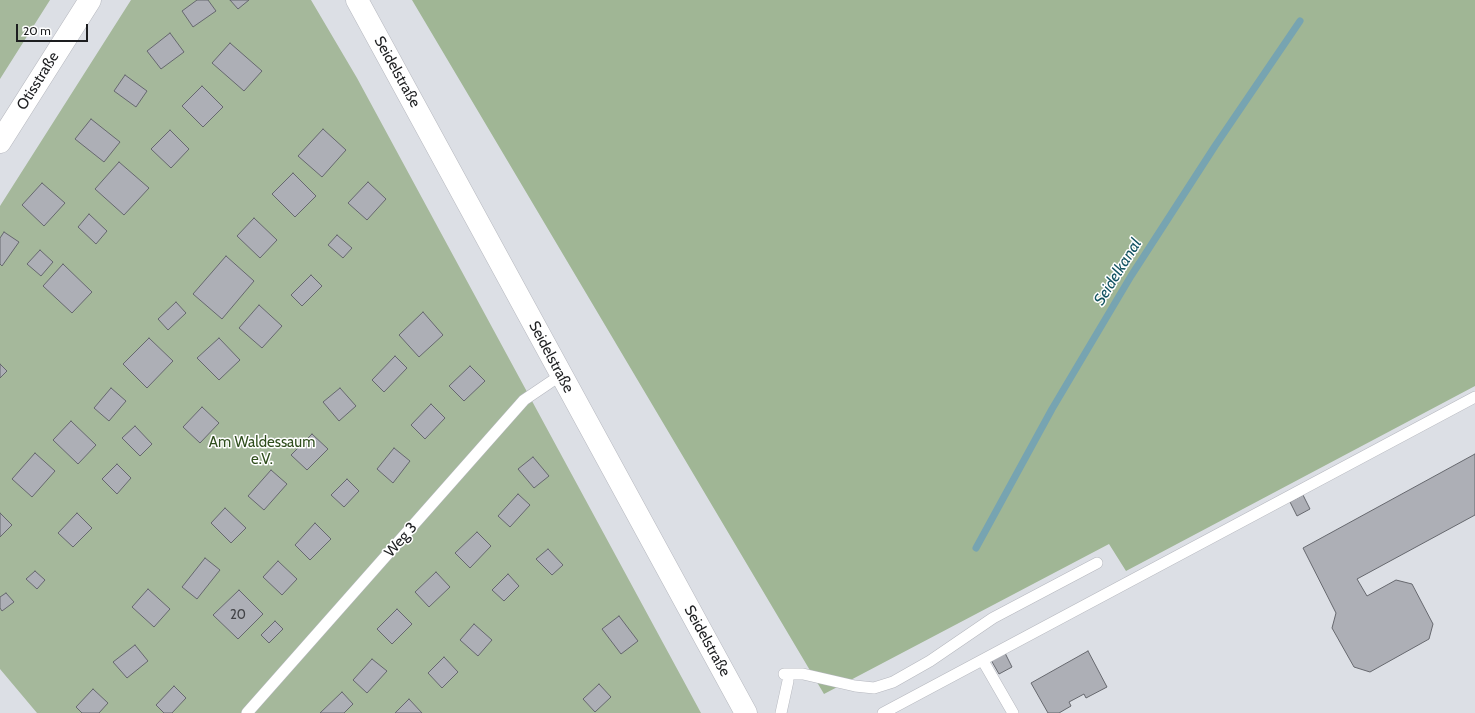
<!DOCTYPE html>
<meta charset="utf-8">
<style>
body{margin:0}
#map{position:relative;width:1475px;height:713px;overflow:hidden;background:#dcdfe5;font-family:Cabin,sans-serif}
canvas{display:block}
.scale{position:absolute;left:16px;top:24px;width:72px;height:18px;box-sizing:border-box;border:2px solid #1d1e20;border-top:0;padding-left:5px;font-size:12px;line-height:14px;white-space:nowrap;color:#1d1e20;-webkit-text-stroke:3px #fff;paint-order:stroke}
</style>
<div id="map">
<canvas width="1475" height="713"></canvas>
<div class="scale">20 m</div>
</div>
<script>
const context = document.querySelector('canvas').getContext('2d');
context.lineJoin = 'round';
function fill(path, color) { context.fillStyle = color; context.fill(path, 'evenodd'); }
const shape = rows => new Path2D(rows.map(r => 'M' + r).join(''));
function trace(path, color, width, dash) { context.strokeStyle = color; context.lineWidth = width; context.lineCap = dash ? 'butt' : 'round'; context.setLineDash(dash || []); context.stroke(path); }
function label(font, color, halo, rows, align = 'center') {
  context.font = font + ' Cabin,sans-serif'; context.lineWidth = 3; context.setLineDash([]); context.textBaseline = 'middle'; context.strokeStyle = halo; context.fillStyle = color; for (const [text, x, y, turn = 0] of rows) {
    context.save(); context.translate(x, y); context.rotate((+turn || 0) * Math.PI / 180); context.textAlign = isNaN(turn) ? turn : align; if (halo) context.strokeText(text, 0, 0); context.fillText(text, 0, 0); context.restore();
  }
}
fill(shape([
 [0,0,50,0,0,79],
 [131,0,311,0,357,78,701,713,37,713,0,669,0,206]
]), '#a5b89b');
fill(shape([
 [412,0,1475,0,1475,386,1126,571,1109,544,824,694]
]), '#a0b695');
trace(shape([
 [976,548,1052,409,1131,276,1215,146,1300,21]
]), '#77a4b1', 7);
const building = shape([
 [197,0,208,0,216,11,193,27,182,11,197,0],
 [230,0,249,0,238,9,230,0],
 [170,33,184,52,161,69,147,51,170,33],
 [230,43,262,71,244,91,212,63,230,43],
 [125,75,147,91,136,107,114,91,125,75],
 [202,86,223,107,203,127,182,106,202,86],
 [91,119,120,142,104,162,75,139,91,119],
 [323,129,346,150,322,177,298,156,323,129],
 [170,130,189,149,171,168,151,149,170,130],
 [119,162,149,188,124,215,95,189,119,162],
 [293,173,316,196,295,217,272,194,293,173],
 [368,182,386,199,367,220,348,203,368,182],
 [42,183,65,203,44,226,22,205,42,183],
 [89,214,107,231,96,244,78,227,89,214],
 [254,218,277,240,260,258,237,236,254,218],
 [4,232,19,242,2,266,0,264,0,238,4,232],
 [337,235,352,248,343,258,328,245,337,235],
 [40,250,53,262,41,276,27,264,40,250],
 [226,256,254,281,222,319,193,294,226,256],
 [63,264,92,292,72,313,43,286,63,264],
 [311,275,322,286,302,306,291,295,311,275],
 [176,302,186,313,168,330,158,319,176,302],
 [259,305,282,326,262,348,239,328,259,305],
 [423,312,443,335,419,357,399,335,423,312],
 [149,338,173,361,147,388,123,364,149,338],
 [219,338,240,360,219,380,197,358,219,338],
 [395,356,407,368,384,392,372,380,395,356],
 [0,364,7,371,0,378,0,364],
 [470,366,485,381,464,401,449,386,470,366],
 [111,388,126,401,109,421,94,408,111,388],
 [340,388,356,406,339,421,323,402,340,388],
 [431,404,445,418,425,439,411,425,431,404],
 [202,407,219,423,200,443,183,427,202,407],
 [71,421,96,445,78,464,53,440,71,421],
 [135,426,152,444,140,456,122,438,135,426],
 [312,434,328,449,307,470,291,455,312,434],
 [394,448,410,461,393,483,377,469,394,448],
 [35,453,55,471,32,497,12,479,35,453],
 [1475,454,1475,515,1357,579,1367,596,1396,580,1412,584,1433,624,1429,639,1370,672,1354,667,1332,628,1336,613,1303,548,1475,454],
 [533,457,549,476,534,488,518,469,533,457],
 [117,464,131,478,117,494,102,479,117,464],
 [271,470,287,484,264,510,248,496,271,470],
 [347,479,359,491,344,507,331,495,347,479],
 [518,494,530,505,510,527,498,516,518,494],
 [1303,495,1310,509,1297,516,1290,502,1303,495],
 [225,508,246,528,231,543,211,523,225,508],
 [0,513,12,525,0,537,0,513],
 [77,513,92,528,73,547,58,533,77,513],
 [315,523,331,539,310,560,295,545,315,523],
 [477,532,491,546,470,568,455,553,477,532],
 [548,549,563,565,552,575,536,559,548,549],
 [205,558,220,570,197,599,182,587,205,558],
 [278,561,297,579,282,595,263,577,278,561],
 [35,571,45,580,37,589,26,579,35,571],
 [436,572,450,587,429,607,415,592,436,572],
 [508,574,519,586,504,601,492,590,508,574],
 [148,589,170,609,154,627,132,607,148,589],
 [239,590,263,614,238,639,213,615,239,590],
 [6,593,14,602,2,611,0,608,0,597,6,593],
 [397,609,412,624,392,644,377,629,397,609],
 [619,616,638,641,621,654,602,629,619,616],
 [275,621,283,629,269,643,261,635,275,621],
 [474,624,492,640,478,656,460,640,474,624],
 [135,645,148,661,127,678,113,662,135,645],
 [1088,651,1107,687,1086,698,1084,694,1069,702,1071,706,1059,713,1048,713,1031,683,1088,651],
 [1005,653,1012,667,999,674,991,660,1005,653],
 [444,657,458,672,442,688,428,673,444,657],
 [372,659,387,671,367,693,353,680,372,659],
 [599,684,611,697,595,712,583,699,599,684],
 [174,686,186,698,172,713,164,713,156,705,174,686],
 [93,689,108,703,99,713,82,713,76,707,93,689],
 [342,692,353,704,344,713,320,713,342,692],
 [409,699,422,713,395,713,409,699]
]);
fill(building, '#adafb6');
trace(building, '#66686e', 1);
const lane = shape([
 [983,661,1013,713],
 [784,674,803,674,855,686,874,688,893,682,930,661,993,618,1097,563],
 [247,713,524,400,561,375],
 [781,713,788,681],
 [883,713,1475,397]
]);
const street = shape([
 [0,142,90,0]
]);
const secondary = shape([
 [357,0,746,713]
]);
trace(lane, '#b5b7be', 12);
trace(street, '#b5b7be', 23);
trace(secondary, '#b5b7be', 23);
trace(lane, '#fff', 11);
trace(street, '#fff', 22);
trace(secondary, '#fff', 22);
label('13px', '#414246', null, [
 ["20",238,615]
]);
label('15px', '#1d1e20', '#fff', [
 ["Seidelstraße",397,72,61],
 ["Otisstraße",38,81,-58],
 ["Seidelstraße",551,357,62],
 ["Weg 3",401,540,-49],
 ["Seidelstraße",707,641,61]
]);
label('15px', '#304e1e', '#fff', [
 ["Am Waldessaum",262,443],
 ["e.V.",262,460]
]);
label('italic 16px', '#135361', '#fff', [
 ["Seidelkanal",1118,272,-58]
]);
</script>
